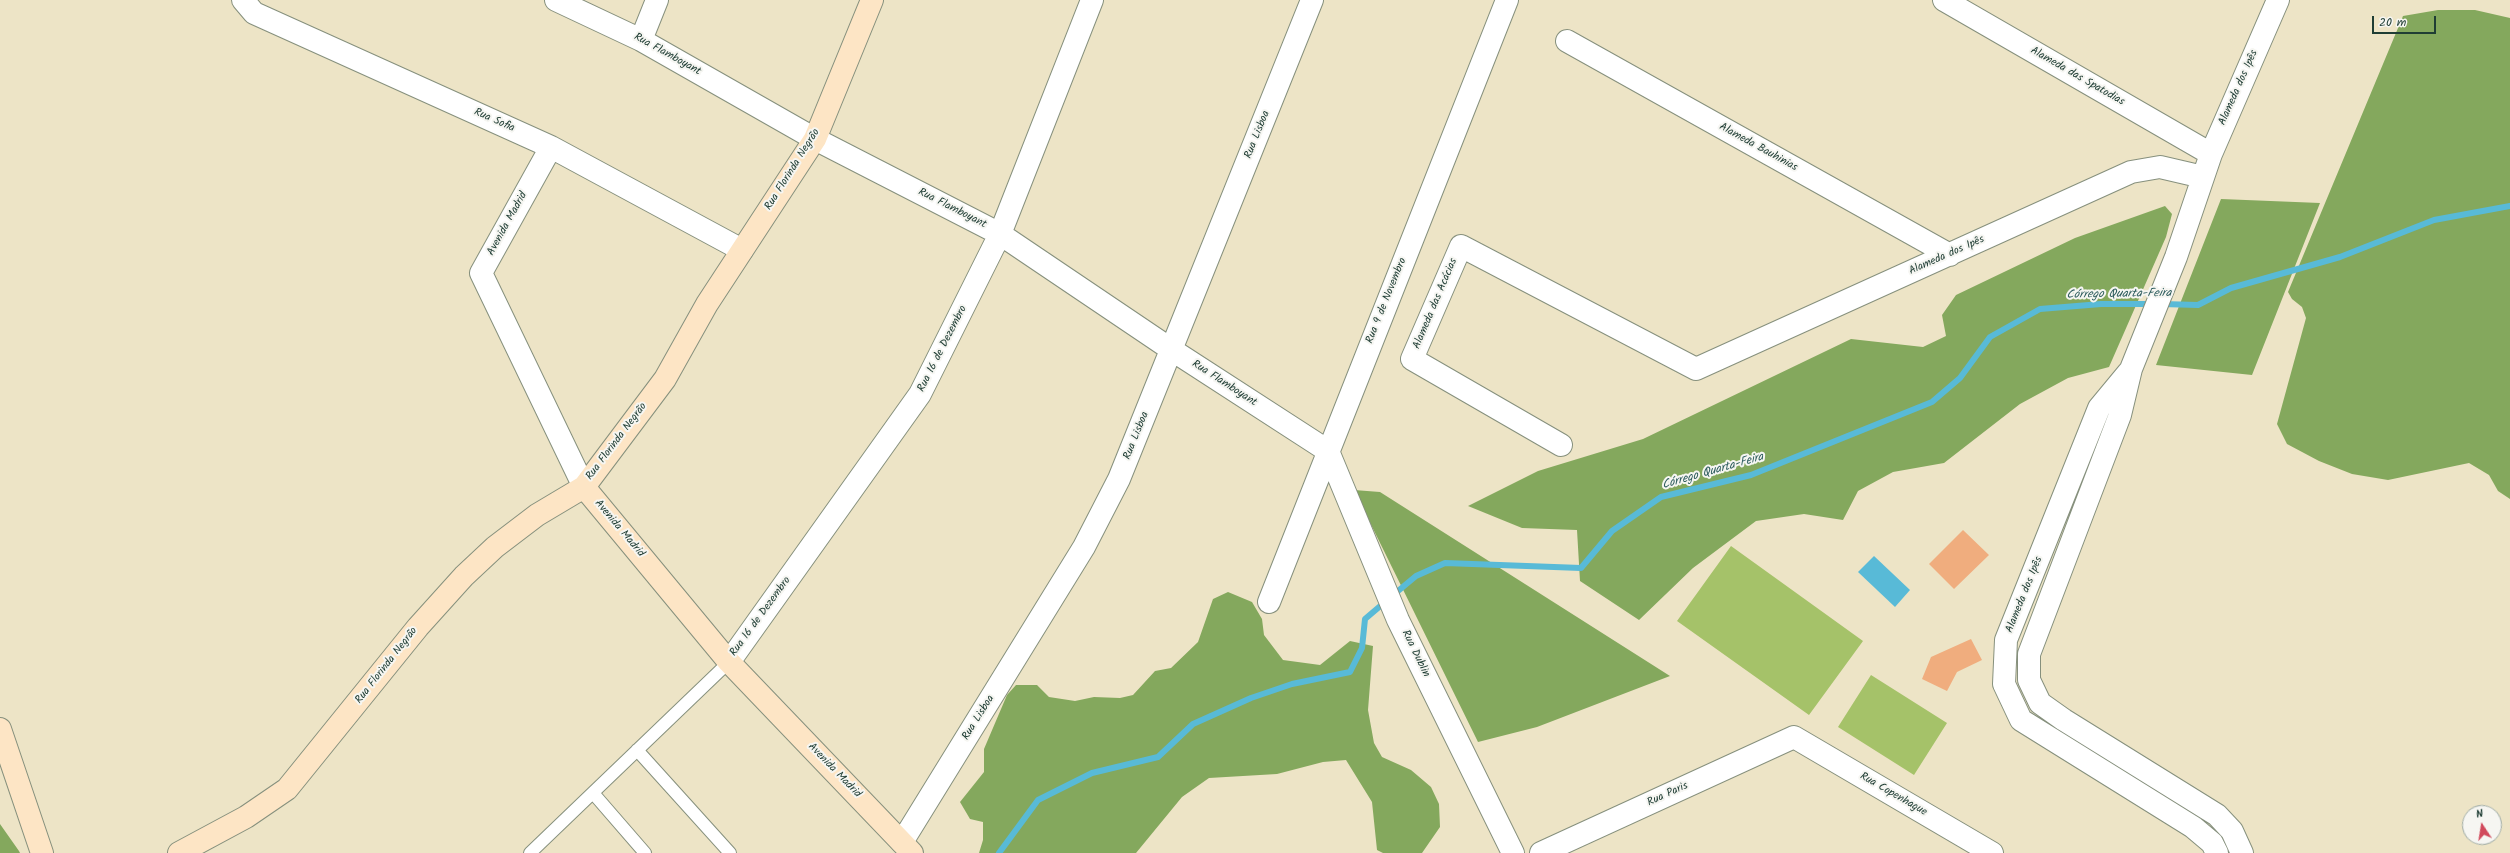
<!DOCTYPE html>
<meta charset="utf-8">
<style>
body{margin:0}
#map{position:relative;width:2510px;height:853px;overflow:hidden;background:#ede4c6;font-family:Kalam,sans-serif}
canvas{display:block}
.north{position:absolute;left:2462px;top:805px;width:40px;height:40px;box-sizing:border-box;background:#f6f6f2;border:1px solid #a0aca6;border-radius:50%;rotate:348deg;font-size:11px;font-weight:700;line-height:16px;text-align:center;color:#1f3d34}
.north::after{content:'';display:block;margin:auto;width:14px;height:18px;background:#d1495b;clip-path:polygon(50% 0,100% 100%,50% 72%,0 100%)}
.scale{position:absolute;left:2372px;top:16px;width:64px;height:18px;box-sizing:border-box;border:2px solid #1f3d34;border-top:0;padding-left:5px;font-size:12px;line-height:14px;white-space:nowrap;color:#1f3d34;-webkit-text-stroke:3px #f6f6f2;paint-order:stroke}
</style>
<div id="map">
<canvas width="2510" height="853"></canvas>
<div class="north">N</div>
<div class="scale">20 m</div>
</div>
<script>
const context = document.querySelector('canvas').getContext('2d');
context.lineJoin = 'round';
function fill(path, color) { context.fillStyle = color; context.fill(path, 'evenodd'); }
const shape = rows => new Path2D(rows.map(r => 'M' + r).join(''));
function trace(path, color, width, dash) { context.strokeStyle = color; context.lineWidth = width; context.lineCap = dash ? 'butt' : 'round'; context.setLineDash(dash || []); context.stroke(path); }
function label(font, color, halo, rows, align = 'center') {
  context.font = font + ' Kalam,sans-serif'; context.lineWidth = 4; context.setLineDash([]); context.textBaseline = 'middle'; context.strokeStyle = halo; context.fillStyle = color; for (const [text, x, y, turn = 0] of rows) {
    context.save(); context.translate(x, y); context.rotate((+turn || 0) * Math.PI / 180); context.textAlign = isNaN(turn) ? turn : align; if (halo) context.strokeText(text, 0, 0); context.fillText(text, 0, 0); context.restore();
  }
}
fill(shape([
 [1731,546,1863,641,1809,715,1677,621],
 [1871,675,1947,723,1914,775,1838,727]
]), '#a5c269');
fill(shape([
 [2438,10,2475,10,2510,18,2510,499,2498,491,2489,475,2469,463,2388,480,2352,474,2319,461,2287,444,2277,424,2306,318,2302,307,2292,299,2288,292,2403,16],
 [2221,199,2320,203,2252,375,2156,365],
 [2165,206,2172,214,2166,237,2109,367,2068,378,2020,404,1944,463,1893,472,1858,491,1843,520,1804,514,1756,521,1693,568,1639,620,1580,581,1577,530,1522,528,1468,506,1538,471,1643,439,1851,339,1923,347,1946,336,1942,315,1956,295,2075,238],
 [1354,490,1380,492,1670,676,1537,727,1478,742],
 [1228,592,1252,602,1262,619,1264,635,1283,660,1320,665,1350,641,1373,646,1368,710,1374,743,1382,757,1411,770,1431,787,1439,804,1440,827,1422,853,1383,853,1377,850,1372,802,1346,760,1323,762,1277,774,1209,778,1182,797,1136,853,979,853,983,840,983,822,970,819,960,802,984,772,984,749,1007,695,1016,685,1037,685,1049,697,1075,701,1094,697,1120,698,1133,695,1155,671,1171,668,1198,642,1213,599],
 [0,824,19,851,20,853,0,853]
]), '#84a85d');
fill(shape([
 [1874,556,1910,590,1895,607,1858,572]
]), '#58bad7');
trace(shape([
 [2162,304,2198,305,2231,288,2340,257,2434,220,2510,206],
 [1392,596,1416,576,1445,563,1581,568,1612,531,1661,497,1751,475,1932,402,1960,378,1990,337,2040,309,2101,304,2153,304],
 [999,853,1038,800,1092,773,1158,757,1193,724,1251,698,1292,684,1350,672,1362,648,1365,619,1385,602]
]), '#58bad7', 6);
fill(shape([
 [1963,530,1989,555,1954,589,1929,564],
 [1971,639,1982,660,1957,672,1947,691,1922,679,1931,657]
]), '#f0ad7e');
const lane = shape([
 [637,750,730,853],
 [593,793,645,853],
 [530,853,729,662]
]);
const street = shape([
 [243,0,254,13,551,147,742,250],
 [556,0,641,40,815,139,1000,234,1172,350,1328,451],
 [1944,0,2211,154],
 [641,40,657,0],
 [1567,41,1950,255],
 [551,147,481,273,584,487],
 [2128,373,2099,408,2006,640,2004,684,2021,720,2193,827,2212,843,2217,853],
 [1561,445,1412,359,1461,246,1696,369,2131,172,2160,167,2203,177],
 [1328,451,1398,620,1513,853],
 [1269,602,1507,0],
 [729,662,920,394,1000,234,1092,0],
 [902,842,1084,547,1119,479,1312,0],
 [1541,853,1794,737,1992,853],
 [2242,853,2232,831,2217,815,2064,720,2040,703,2029,680,2029,654,2120,415,2131,369,2176,257,2211,154,2278,0]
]);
const secondary = shape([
 [584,487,729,662,912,853],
 [0,729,42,853],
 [179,853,246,817,287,789,418,627,464,576,495,547,537,515,584,487,665,379,707,304,815,139,872,0]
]);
trace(lane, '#86907d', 14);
trace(street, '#86907d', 24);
trace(secondary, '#86907d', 24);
trace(lane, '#fff', 12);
trace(street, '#fff', 22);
trace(secondary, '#fde5c5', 22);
label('11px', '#1f3d34', '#f6f6f2', [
 ["Rua Flamboyant",667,55,29],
 ["Alameda das Spatodias",2077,77,30],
 ["Alameda dos Ipês",2239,88,-66],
 ["Rua Sofia",494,121,24],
 ["Rua Lisboa",1258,135,-68],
 ["Alameda Bauhinias",1758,148,29],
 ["Rua Florinda Negrão",793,170,-58],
 ["Rua Flamboyant",952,209,27],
 ["Avenida Madrid",508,224,-61],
 ["Alameda dos Ipês",1947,256,-24],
 ["Rua 9 de Novembro",1387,301,-68],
 ["Alameda das Acácias",1436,304,-67],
 ["Rua 16 de Dezembro",943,349,-63],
 ["Rua Flamboyant",1224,384,33],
 ["Rua Lisboa",1137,436,-68],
 ["Rua Florinda Negrão",617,442,-53],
 ["Avenida Madrid",619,529,50],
 ["Alameda dos Ipês",2025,595,-68],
 ["Rua 16 de Dezembro",761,617,-54],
 ["Rua Dublin",1415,654,64],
 ["Rua Florinda Negrão",387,666,-52],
 ["Rua Lisboa",979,718,-58],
 ["Avenida Madrid",834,771,46],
 ["Rua Paris",1668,795,-25],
 ["Rua Copenhague",1893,795,30]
]);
label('italic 12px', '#2d5c5d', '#f6f6f2', [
 ["Córrego Quarta-Feira",2119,295,-1],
 ["Córrego Quarta-Feira",1713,472,-16]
]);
</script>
